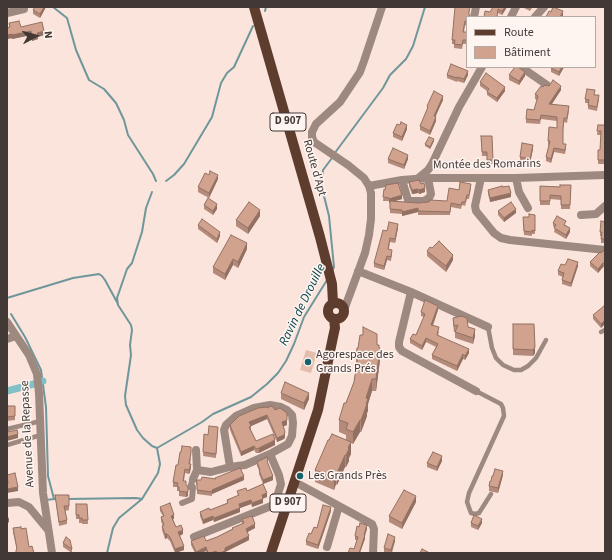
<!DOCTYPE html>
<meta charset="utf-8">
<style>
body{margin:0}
#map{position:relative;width:612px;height:560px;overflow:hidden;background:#fbe4db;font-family:"Source Sans 3",sans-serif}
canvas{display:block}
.frame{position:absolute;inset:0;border:8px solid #423936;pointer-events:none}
.legend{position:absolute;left:466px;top:16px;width:130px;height:52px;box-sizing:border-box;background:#fef5f1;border:1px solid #b3aaa6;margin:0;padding:5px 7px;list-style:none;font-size:12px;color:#423936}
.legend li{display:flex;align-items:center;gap:8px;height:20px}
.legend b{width:20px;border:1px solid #b3aaa6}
.north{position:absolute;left:16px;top:16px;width:40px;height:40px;-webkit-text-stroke:3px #fef5f1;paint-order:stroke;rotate:84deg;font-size:11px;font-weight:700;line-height:16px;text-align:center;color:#423936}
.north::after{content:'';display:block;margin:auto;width:14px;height:18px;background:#423936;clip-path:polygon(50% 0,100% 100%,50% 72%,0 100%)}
</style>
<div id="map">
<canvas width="612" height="560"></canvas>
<div class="frame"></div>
<ul class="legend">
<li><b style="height:5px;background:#5e3c2e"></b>Route</li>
<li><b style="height:11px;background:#d1a28e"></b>Bâtiment</li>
</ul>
<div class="north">N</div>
</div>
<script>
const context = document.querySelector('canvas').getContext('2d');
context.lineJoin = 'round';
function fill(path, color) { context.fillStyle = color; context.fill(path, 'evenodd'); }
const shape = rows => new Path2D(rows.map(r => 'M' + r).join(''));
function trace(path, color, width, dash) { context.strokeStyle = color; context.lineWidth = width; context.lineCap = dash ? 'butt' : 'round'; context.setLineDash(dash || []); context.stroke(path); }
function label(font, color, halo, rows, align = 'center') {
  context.font = font + ' "Source Sans 3",sans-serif'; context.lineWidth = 3; context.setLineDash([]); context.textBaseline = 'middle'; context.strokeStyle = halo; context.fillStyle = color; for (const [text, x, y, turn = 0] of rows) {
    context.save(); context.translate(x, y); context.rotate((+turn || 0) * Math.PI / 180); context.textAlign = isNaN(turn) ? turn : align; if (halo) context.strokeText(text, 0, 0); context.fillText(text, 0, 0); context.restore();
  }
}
fill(shape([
 [306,350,317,353,311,373,300,370]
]), '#e4bcab');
trace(shape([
 [53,7,67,18,76,50,89,80,104,89,116,103,124,120,128,135,153,174,156,181],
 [265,11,266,7],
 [334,154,383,88,390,75,406,59,413,46,425,7],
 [332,158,323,170,322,179,322,188,329,216,334,267,333,269],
 [166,181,174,175,184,164,212,117,221,83,227,73,234,67,253,26],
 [152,192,146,208,142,232,132,263,127,269,117,298,118,305,131,325,132,330,130,345,131,355,125,396,126,405,137,430,143,438,152,446,157,448],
 [7,298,73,278,99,274,102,276,105,280,118,304],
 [11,314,25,337,41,370,46,407,48,476,54,499],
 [67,499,136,498,142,499],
 [45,500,55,499],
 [107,553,113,528,119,518,142,499,158,473,160,464,157,448,202,422,213,414,251,397,267,384,278,373,286,361,294,344,304,317,327,280]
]), '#6f979b', 2);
trace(shape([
 [42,381,43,381],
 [7,391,34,384]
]), '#82bfc6', 7);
trace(shape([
 [488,327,492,348,496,358,503,365,514,370,521,370,528,366,536,358,546,340],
 [601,332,605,330],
 [476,391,501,404,503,408,504,416,469,493,467,502,471,513,475,514,479,513,491,494],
 [7,429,41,421],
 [7,445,41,435]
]), '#9e8981', 4.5);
trace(shape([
 [182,503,192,499,193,487,190,487,193,479]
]), '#9e8981', 6);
trace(shape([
 [7,13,24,9],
 [474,17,476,7],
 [511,17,516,7],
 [535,17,544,7],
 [521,67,547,85],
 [481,178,475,206,476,211,494,233,501,238,510,240,605,250],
 [516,178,519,192,528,208],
 [417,179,428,170,432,164,459,107,482,67],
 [402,180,408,200,411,201,424,201,429,198,431,194,428,178],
 [369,186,402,180,428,178,516,178,605,175],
 [581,215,596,214,605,206],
 [358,271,411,292],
 [344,310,365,253,369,235,371,219,371,193,369,186,364,178,348,165,314,142,312,137,312,132,316,124,340,102,360,72,364,61,382,7],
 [7,339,16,336],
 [476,391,402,351,399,347,399,342,411,292,488,327],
 [196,450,197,470],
 [230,467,224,430,226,425,236,416,254,408,270,405,281,407,287,410,292,415,293,423,292,436,288,444,270,454],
 [193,479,197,470,211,472,230,467,245,465,270,454,279,475,281,484,275,503,271,506,194,537],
 [295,482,372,524,374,529,373,553],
 [7,503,19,502,29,507,48,530],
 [327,547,339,506]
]), '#9e8981', 8);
trace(shape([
 [7,322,29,355,37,374,39,393,43,493,52,553]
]), '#9e8981', 8);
trace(shape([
 [254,7,320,237,332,284,333,303],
 '328 311a8 8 0 1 1 16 0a8 8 0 1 1-16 0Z',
 [271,553,318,410,333,337,335,328,334,319]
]), '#5e3c2e', 10);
fill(shape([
 [35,7,46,7,40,18,33,14,33,10],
 [507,7,502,15,498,13,490,12],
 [524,7,533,7,533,8,532,8,530,11,524,8],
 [467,17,467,26,465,25,464,32,467,32,467,44,463,44,462,49,454,48,454,44,452,44,452,40],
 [9,23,21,27,44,35,38,37,38,39,32,41,31,35,12,39,12,38,7,39,7,28,9,27],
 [564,67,559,76,551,72,551,68],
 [447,75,468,75,464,83,457,81,457,82,447,78],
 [509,75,525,76,519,85,509,80],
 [480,82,505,91,497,102,487,95,487,91,480,86],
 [543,87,561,90,552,104,569,111,567,123,564,122,563,132,563,144,566,149,565,154,554,152,551,163,546,161,546,157,549,145,548,145,548,141,557,128,557,121,541,119,540,124,526,123,526,119,534,110,537,100,535,99,535,94],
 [595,95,599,99,597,111,588,109,588,103,585,103,585,99],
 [443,100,435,116,436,121,430,135,420,130,420,126,427,110,427,106],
 [598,125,605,125,605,164,598,164,598,150,600,150,601,135,597,135],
 [407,129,402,141,393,137,393,133],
 [481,136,493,160,493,164,487,164,487,156,482,156],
 [434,141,430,149,425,146,425,144],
 [533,149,530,163,520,161,520,157],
 [388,159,408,159,404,169,388,163],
 [218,179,209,198,198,192,198,187],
 [409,182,425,192,419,194,418,193,412,194,409,186],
 [571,185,570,209,561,209,561,200,550,199,550,205,540,205,540,186,560,187],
 [471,188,469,199,467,199,465,206,462,205,461,209,451,207,450,215,418,215,418,212,402,216,402,214,390,213,390,202,389,203,389,201,383,201,384,189,402,199,394,201,418,203,447,201,459,190],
 [488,190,511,197,490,202,488,194],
 [204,205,217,209,213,215,204,209],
 [498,211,516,213,504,222,498,215],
 [535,215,535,234,532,234,532,236,524,235,523,221],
 [260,216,248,234,236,226,236,220],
 [605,222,605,243,601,243,601,236,600,236,600,232],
 [553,223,566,225,570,232,566,239,554,232,555,228,553,226],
 [198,225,220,236,217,243,198,229],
 [398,228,395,243,390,242,389,249,392,254,391,261,387,260,384,270,374,267,374,263,387,231],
 [432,248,453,260,446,272,427,256,427,251],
 [247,249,238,268,233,265,225,280,213,273,213,267],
 [605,251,605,268,603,267,598,273,590,266,590,262,601,253],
 [565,265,578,266,571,287,562,284,562,280,563,277,558,275,558,271],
 [605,307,605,324,601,328,593,319,593,315],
 [438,310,433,326,439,332,438,335,469,353,465,360,463,359,457,371,432,359,432,355,436,347,426,342,422,350,410,343,410,339,416,335,424,317,421,316,421,312],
 [453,318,468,327,475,336,473,344,455,338,455,332,454,332,453,324],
 [513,324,534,324,535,353,533,356,513,355],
 [377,345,379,348,380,360,376,391,372,391,368,404,368,411,367,413,367,416,361,432,360,432,353,444,351,443,351,454,349,458,349,461,346,467,345,467,337,485,336,484,334,490,315,482,315,470,346,440,346,435,339,432,339,420,354,382,356,368,356,356,358,348],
 [281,393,309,399,304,410,281,399],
 [7,406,15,406,15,420,7,421],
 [267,408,275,410,287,425,283,426,285,437,284,439,277,442,267,419,251,426,251,430,256,441,275,445,259,453,256,453,254,450,241,456,230,430,230,425],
 [218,427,216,458,203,456,204,434,208,435],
 [191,458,190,464,191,468,190,472,189,474,185,473,184,481,188,496,186,497,179,496,179,491,177,491,177,487,173,487,173,482,178,465],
 [442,461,437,471,427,467,427,463],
 [257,462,268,464,273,480,263,484,267,497,263,498,263,503,252,507,251,504,240,508,240,512,214,522,213,520,203,524,200,516,200,512,210,510,227,503,227,500,238,496,237,491,247,491,263,484,259,474,259,470,257,466],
 [503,475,498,493,489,491,489,486,491,481],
 [215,479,244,480,212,494,212,496,197,494,197,486,196,484,196,480,201,480],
 [55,495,69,495,69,510,65,511,67,520,67,524,59,526],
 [416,502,402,529,389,522,389,516],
 [76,504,87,504,88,524,82,524,82,523,79,523,79,519,76,519],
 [160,507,174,519,173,519,176,527,183,534,180,536,184,550,175,553,170,541,167,538,165,539,162,530,162,526,163,526,161,521,161,517,163,516,160,511],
 [331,511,318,549,306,545,306,541],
 [242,519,255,528,247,532,249,540,225,552,225,553,206,553,206,551,201,553,195,553,191,545,191,541,206,541,217,537,232,529,232,528,242,524],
 [471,523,482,523,478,530,471,527],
 [13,528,29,547,34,553,16,553,16,550,17,550,13,532],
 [367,529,365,535,365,539,354,549,357,540,355,540,355,536],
 [395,541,392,553,387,553,384,552,384,548],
 [63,543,72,549,72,553,63,547]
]), '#b48b7a');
fill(shape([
 [44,7,46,7,40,18,40,14],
 [505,7,507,7,502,15,502,11],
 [563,11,563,17,560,17],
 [31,31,31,35,12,39,12,35],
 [44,31,44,35,38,37,38,39,32,41,32,37,37,33],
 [12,34,12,38,7,39,7,35],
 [562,67,564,67,559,76,559,72],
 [468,71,468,75,464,83,464,79],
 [525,72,525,76,519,85,519,81],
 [561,86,561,90,549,108,549,104],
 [505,87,505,91,497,102,497,98],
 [443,96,443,100,434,120,434,116],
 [436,117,436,121,430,135,430,131],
 [407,125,407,129,402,141,402,137],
 [434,139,434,141,430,149,430,147],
 [533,145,533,149,530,163,530,159],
 [554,148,554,152,551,163,551,159],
 [408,155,408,159,404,169,404,165],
 [218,175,218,179,209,198,209,193],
 [425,188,425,192,419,194,419,190],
 [418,189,418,193,412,194,412,190],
 [511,193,511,197,490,202,490,198],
 [402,195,402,199,389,203,389,199],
 [217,204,217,209,213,215,213,211],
 [418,208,418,212,402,216,402,212],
 [516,209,516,213,504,222,504,218],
 [260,210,260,216,248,234,248,228],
 [398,224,398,228,395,243,395,239],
 [570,228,570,232,566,239,566,235],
 [220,232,220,236,217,243,217,239],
 [247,243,247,249,238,268,238,262],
 [453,255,453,260,446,272,446,266],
 [387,256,387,260,384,270,384,266],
 [233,259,233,265,225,280,225,274],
 [578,262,578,266,571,287,571,283],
 [603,263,603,267,598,273,598,269],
 [438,306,438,310,431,329,431,325],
 [605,320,605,324,601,328,601,324],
 [475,329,475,336,473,344,473,338],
 [426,338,426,342,422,350,422,346],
 [535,347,535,353,533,356,533,350],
 [380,348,380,360,376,391,376,379],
 [469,349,469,353,465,360,465,356],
 [463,354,463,359,457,371,457,366],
 [372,379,372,391,368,404,368,411,367,413,367,416,361,432,361,420,366,398],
 [309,393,309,399,304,410,304,403],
 [267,415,267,419,249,427,249,422],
 [287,420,287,425,282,427,282,422],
 [360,420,360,432,353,444,353,432],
 [285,432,285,437,284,439,277,442,277,438],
 [18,434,18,438,7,441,7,437],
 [275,440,275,445,259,453,259,448],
 [351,442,351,454,349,458,349,461,346,467,346,455,348,448],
 [254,446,254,450,241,456,241,452],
 [345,455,345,467,337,485,337,473],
 [442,456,442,461,437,471,437,467],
 [191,464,190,472,189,474,189,470],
 [503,471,503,475,498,493,498,488],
 [336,472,336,484,334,490,334,478],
 [244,476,244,480,212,494,212,490],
 [273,476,273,480,263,484,263,480],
 [18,487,18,491,7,493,7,489],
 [188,487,188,496,186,497,186,492],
 [267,493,267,497,262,499,262,495],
 [416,496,416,502,402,529,402,523],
 [263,499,263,503,252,507,252,503],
 [251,500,251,504,240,508,240,512,214,522,214,518,239,504],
 [331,507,331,511,318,549,318,545],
 [174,515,174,519,171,520,171,516],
 [213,516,213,520,203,524,203,520],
 [9,517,9,522,7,524,7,520],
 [482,519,482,523,478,530,478,526],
 [255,524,255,528,246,533,246,529],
 [367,525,367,529,364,538,365,535,365,539,360,553,359,553],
 [183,530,183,534,178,536,178,532],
 [165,534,167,534,167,538,165,539],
 [249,536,249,540,225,552,225,553,220,553,225,548],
 [395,537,395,541,391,553,391,550],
 [184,546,184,550,175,553,175,549],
 [206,547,206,551,201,553,196,553,196,552]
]), '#927163');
const building = shape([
 [35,7,44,7,40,14,33,10,35,7],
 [455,7,470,7,469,12,469,15,471,17,467,17,467,21,465,21,463,32,467,32,467,40,463,40,462,45,454,44,455,40,452,40,455,7],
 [493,7,505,7,502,11,498,9,497,17,484,17,485,11,490,12,493,7],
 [553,7,563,11,560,17,546,17,549,11,551,12,553,7],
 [19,21,21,27,42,22,44,31,37,33,38,35,32,37,31,31,12,35,12,34,7,35,7,28,10,27,9,23,19,21],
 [451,64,468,71,464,79,457,77,457,78,447,75,451,64],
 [515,67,518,67,525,72,519,81,509,75,515,67],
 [552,67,562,67,559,72,551,68,552,67],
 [486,73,505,87,497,98,487,92,489,89,480,82,486,73],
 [553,80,561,86,549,104,569,106,567,118,564,118,563,128,563,144,566,144,565,150,554,148,551,159,546,157,550,141,548,141,549,127,557,128,557,117,541,115,540,120,526,119,527,109,534,110,538,96,535,94,541,86,543,87,545,85,549,86,553,80],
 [587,89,595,90,594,95,599,95,597,107,588,105,589,100,585,99,587,89],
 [434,91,443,96,434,116,436,117,430,131,420,126,428,107,427,106,434,91],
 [401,122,407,125,402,137,393,133,397,124,400,125,401,122],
 [598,125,605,125,605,160,598,160,598,150,600,150,601,131,597,131,598,125],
 [481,136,492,136,493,160,487,160,487,152,482,152,481,136],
 [429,137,434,139,430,147,425,144,429,137],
 [522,143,533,145,530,159,520,157,522,143],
 [393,148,408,155,404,165,388,159,393,148],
 [210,171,218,175,209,193,198,187,205,173,209,175,210,171],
 [419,180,421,184,424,183,425,188,419,190,418,189,412,190,409,182,419,180],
 [460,182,471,184,469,195,467,195,465,202,462,202,461,205,451,203,450,212,418,211,418,208,402,212,402,210,390,209,390,201,418,203,429,202,430,200,447,201,449,188,459,190,460,182],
 [398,183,402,195,389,199,389,198,383,197,384,189,385,190,386,185,398,183],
 [560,185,571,185,570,205,561,205,561,196,550,195,550,201,540,201,540,186,560,187,560,185],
 [502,186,502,187,509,186,511,193,490,198,488,190,502,186],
 [208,198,217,204,213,211,204,205,208,198],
 [249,202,260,210,248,228,236,220,249,202],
 [511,202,516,209,504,218,498,211,511,202],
 [529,214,535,215,535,231,532,230,532,232,524,231,523,217,529,217,529,214],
 [557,216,566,221,564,225,570,228,566,235,554,228,556,225,553,223,557,216],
 [202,219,220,232,217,239,198,225,202,219],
 [601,221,605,222,605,239,601,239,602,232,600,232,601,221],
 [389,222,398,224,395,239,390,238,388,249,392,250,391,257,387,256,384,266,374,263,383,230,387,231,389,222],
 [231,235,247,243,238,262,233,259,225,274,213,267,231,235],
 [439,241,453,255,446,266,427,251,430,247,432,248,439,241],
 [603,251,605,251,605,264,603,263,598,269,590,262,600,252,601,253,603,251],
 [568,259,578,262,571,283,562,280,564,273,558,271,561,264,565,265,568,259],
 [425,300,438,306,431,325,439,327,437,335,469,349,465,356,463,354,457,366,432,355,438,344,426,338,422,346,410,339,413,334,416,335,425,314,421,312,425,300],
 [604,306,605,307,605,320,601,324,593,315,604,306],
 [461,316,467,318,468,327,475,329,473,338,455,332,458,325,454,326,453,318,461,316],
 [513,324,534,324,535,347,533,350,513,349,513,324],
 [363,327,377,334,377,345,379,345,379,348,380,348,376,379,372,379,366,398,368,399,366,404,367,404,361,420,360,420,353,432,346,429,348,423,339,420,344,403,346,403,354,382,358,356,356,356,357,348,358,348,360,335,363,335,363,327],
 [285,382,309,393,304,403,281,393,285,382],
 [7,406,15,406,15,416,7,417,7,406],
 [271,406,273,407,275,410,280,408,287,413,287,420,282,422,285,432,284,435,277,438,267,415,249,422,251,426,249,427,256,441,273,434,275,440,259,448,256,449,254,446,241,452,230,425,239,416,258,408,267,407,267,408,271,406],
 [209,426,218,427,216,454,203,452,204,434,208,435,209,426],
 [17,430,18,434,7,437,7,432,17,430],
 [332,434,351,442,348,448,349,449,346,455,345,455,337,473,336,472,334,478,315,470,328,440,329,440,332,434],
 [182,446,191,447,191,453,189,464,191,464,189,470,185,469,183,481,186,481,186,485,188,487,188,492,186,492,179,491,179,487,177,486,178,483,173,482,176,465,178,465,180,452,181,452,182,446],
 [433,452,442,456,437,467,427,463,433,452],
 [267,457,268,460,267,461,273,476,263,480,259,470,260,470,257,462,267,457],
 [240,468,244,476,212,490,212,492,197,490,197,483,196,480,201,480,202,477,216,479,215,478,240,468],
 [495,469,503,471,498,488,489,486,490,481,491,481,492,476,493,476,495,469],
 [15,473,18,487,7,489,7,484,8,484,7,475,15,473],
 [263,484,267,493,262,495,263,499,252,503,251,500,239,504,240,508,214,518,213,516,203,520,200,512,209,508,210,510,228,503,227,500,239,495,237,491,246,488,247,491,263,484],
 [404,490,416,496,402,523,389,516,404,490],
 [55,495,69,495,69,506,64,506,67,520,59,522,55,495],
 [170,503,174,515,171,516,176,527,181,525,183,530,178,532,184,546,175,549,170,537,167,534,165,534,162,526,164,525,161,517,164,516,160,507,170,503],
 [76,504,87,504,88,520,82,520,82,518,79,518,79,515,76,515,76,504],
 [323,505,331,507,318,545,306,541,309,533,311,534,314,527,317,528,323,505],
 [474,515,482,519,478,526,471,523,474,515],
 [252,516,255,524,246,529,249,536,225,548,225,551,220,553,217,553,216,551,211,553,208,553,206,547,196,552,191,541,204,536,206,541,217,537,233,529,232,528,244,523,242,519,252,516],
 [360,523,367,525,364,535,365,535,359,553,348,553,350,548,354,549,358,537,355,536,357,526,359,527,360,523],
 [21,527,21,529,26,528,29,547,32,546,34,553,16,553,16,550,17,549,13,528,21,527],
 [388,534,395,537,391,550,384,548,388,534],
 [66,537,70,540,72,549,63,543,66,537],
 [422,549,428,552,427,553,420,553,422,549]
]);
fill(building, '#d1a28e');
trace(building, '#927163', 1);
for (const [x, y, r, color] of [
 [308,362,4,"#14626b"],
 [300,476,4,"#14626b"]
]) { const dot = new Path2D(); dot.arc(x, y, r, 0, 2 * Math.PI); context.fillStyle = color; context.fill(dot); trace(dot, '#fef5f1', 1.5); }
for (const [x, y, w] of [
 [288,122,36],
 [288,503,36]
]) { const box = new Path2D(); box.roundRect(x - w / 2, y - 9, w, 18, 3); context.fillStyle = '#fef5f1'; context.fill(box); trace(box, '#423936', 1); }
label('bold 11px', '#423936', null, [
 ["D 907",288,122],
 ["D 907",288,503]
]);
label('12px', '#423936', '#fef5f1', [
 ["Montée des Romarins",487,165,-1],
 ["Route d'Apt",314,168,74],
 ["Avenue de la Repasse",28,434,-93]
]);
label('12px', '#423936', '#fef5f1', [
 ["Agorespace des",316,355],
 ["Grands Prés",316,369],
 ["Les Grands Près",308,476]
], 'left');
label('italic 13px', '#023d44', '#fef5f1', [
 ["Ravin de Drouille",303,305,-64]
]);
</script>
